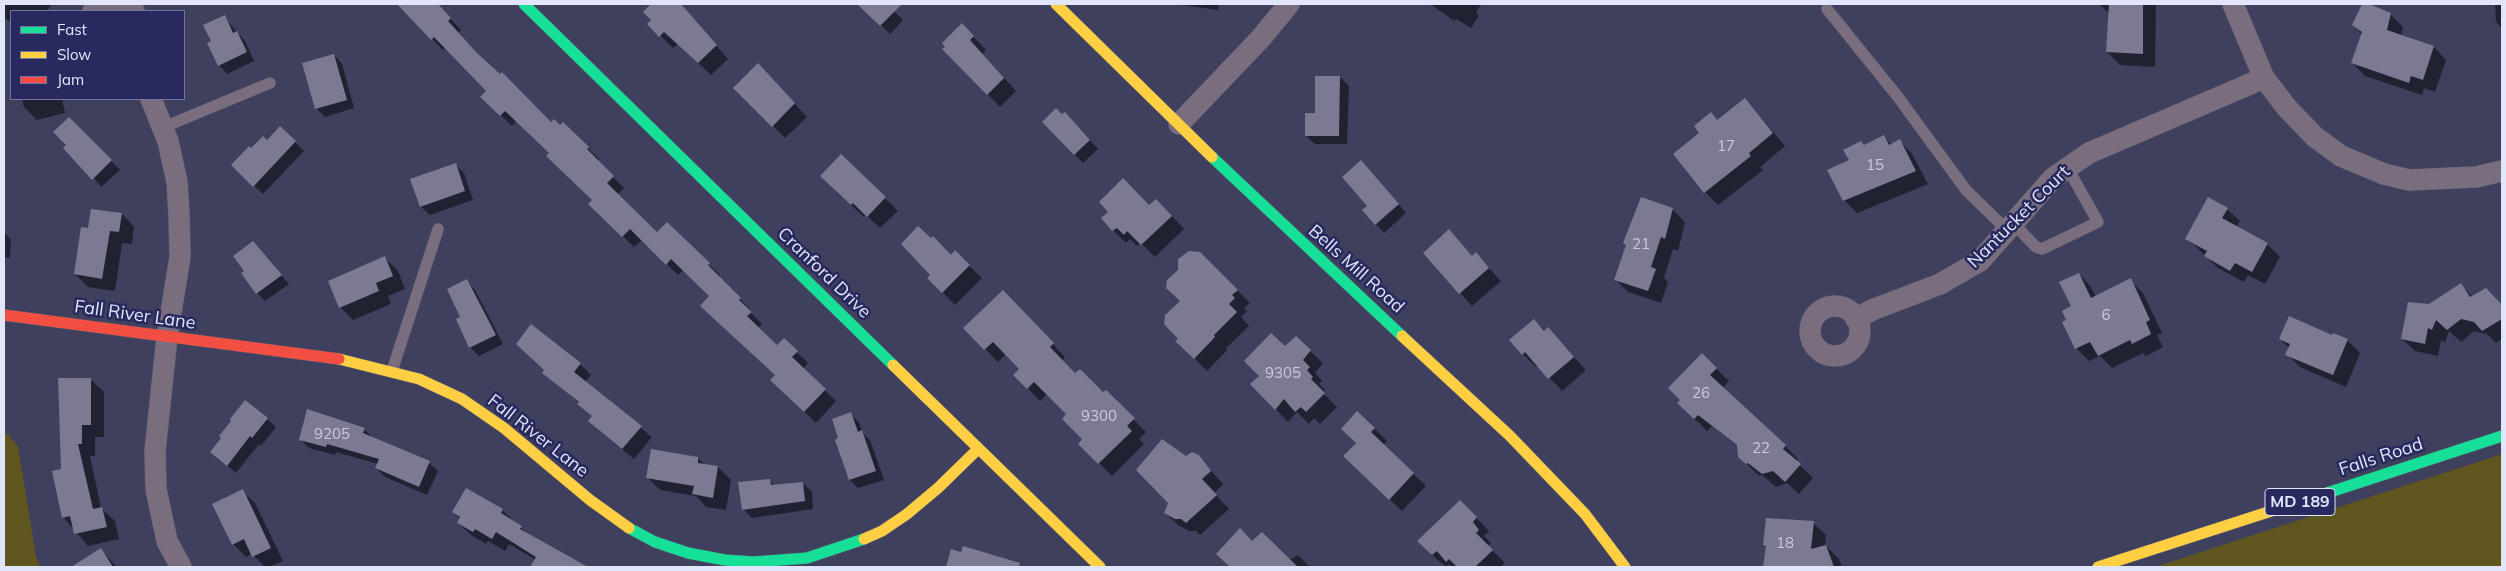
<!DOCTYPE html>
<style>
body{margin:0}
#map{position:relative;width:2506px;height:571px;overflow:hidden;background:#3e405d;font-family:Mulish,sans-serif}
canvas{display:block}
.frame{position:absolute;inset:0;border:5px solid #e2e6fa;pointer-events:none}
.legend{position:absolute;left:10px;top:10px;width:175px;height:90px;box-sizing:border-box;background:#28295e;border:1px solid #72759c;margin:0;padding:6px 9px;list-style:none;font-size:15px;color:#e2e6fa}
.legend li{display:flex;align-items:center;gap:10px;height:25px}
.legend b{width:25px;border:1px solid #72759c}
</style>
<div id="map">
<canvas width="2506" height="571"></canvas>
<div class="frame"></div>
<ul class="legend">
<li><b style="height:6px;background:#16e098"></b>Fast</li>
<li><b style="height:6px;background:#ffcf43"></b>Slow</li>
<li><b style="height:6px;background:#f24e42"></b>Jam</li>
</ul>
</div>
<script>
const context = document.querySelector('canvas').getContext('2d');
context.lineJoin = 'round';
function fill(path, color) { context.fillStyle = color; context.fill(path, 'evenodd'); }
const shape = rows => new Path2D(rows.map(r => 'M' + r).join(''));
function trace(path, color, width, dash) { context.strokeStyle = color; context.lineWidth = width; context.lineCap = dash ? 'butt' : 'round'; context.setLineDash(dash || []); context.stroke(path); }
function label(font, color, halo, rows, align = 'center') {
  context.font = font + ' Mulish,sans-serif'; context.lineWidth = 5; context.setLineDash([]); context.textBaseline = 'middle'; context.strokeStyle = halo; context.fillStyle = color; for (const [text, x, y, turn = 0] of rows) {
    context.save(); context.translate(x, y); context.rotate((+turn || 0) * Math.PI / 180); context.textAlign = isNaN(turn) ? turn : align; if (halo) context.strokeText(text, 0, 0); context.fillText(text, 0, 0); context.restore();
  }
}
fill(shape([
 [4,431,18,446,36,556,40,567,4,567],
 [2502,454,2502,567,2155,567]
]), '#5f551f');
fill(shape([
 [4,4,52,4,47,11,11,11,11,22,4,18],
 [408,4,437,4,461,30,458,33,482,60,551,124,560,127,563,124,599,159,598,161,624,188,618,194,657,234,667,224,720,275,718,277,751,310,750,312,762,324,758,328,777,347,784,340,808,363,803,369,836,401,816,423,772,380,776,376,711,296,683,270,678,275,642,240,634,247,590,204,594,200,550,153,517,121,512,126,482,97,487,91,446,47,443,50,403,8],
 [653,4,680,4,728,59,711,75,678,44,673,48,649,24,652,20,644,12],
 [865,4,887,4,903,20,890,34,862,7],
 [1174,4,1219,4,1218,10],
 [1430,4,1481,4,1476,13,1479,16,1471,28,1456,19,1454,21],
 [2099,4,2156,4,2155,67,2120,65,2107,52,2110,14],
 [2363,4,2390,14,2403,27,2401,36,2434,47,2446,60,2435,92,2424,88,2422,95,2365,76,2352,63,2362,34,2353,25],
 [2495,4,2502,4,2502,29,2496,22],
 [224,17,245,41,254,61,227,74,219,65,213,42],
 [962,25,986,50,982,54,1016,91,1000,107,944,49],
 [334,55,342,64,354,108,325,117,316,108],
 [1340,77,1349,86,1347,144,1315,144,1306,136,1316,114],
 [771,78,807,117,785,138,735,88],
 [22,99,62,99,65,113,37,120,24,107],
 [1745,99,1785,146,1760,167,1763,170,1718,205,1705,192,1701,133,1711,114,1718,121],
 [69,118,120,170,101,187,68,145],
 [1044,122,1073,122,1098,149,1083,163],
 [280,127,304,151,263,194,232,165,251,150,267,141],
 [1883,136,1892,145,1900,141,1912,154,1928,184,1857,213,1844,200,1865,146],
 [455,164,464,173,473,200,430,215,421,207,412,179],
 [1370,171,1406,213,1384,233,1376,224,1369,206],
 [834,189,885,198,898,211,880,228,866,215,864,217],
 [1150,206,1169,213,1184,229,1155,257,1141,243,1137,246,1130,239,1126,243,1102,219],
 [1672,209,1685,222,1678,251,1673,249,1664,278,1668,282,1661,303,1628,292,1616,280],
 [2227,209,2240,221,2236,227,2267,244,2280,257,2265,284,2248,275,2244,282,2218,268,2187,238],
 [122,214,134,227,132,244,122,243,115,291,88,287,75,274,89,229],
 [1449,231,1473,257,1476,254,1501,281,1472,306,1460,293],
 [4,232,11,240,10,258,4,257],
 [253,242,289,284,265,301,257,293,246,271],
 [955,252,982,278,955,305,929,278],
 [1200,253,1250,303,1244,308,1247,311,1241,317,1249,326,1226,348,1227,350,1207,371,1177,341,1180,339,1182,302],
 [385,258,398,271,405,289,388,296,391,304,353,320,340,307],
 [2079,274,2091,287,2096,297,2130,280,2143,293,2162,333,2157,335,2163,347,2146,356,2143,353,2112,368,2100,356,2089,361,2076,348,2064,323,2068,320,2072,307],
 [467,281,475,290,503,344,479,356,470,347,462,317],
 [2460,285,2473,297,2486,289,2502,306,2502,339,2496,343,2487,334,2474,331,2461,342,2449,331,2445,342,2441,340,2438,356,2415,351,2402,339,2429,305],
 [1016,305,1065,357,1062,361,1075,375,1103,394,1106,392,1146,432,1139,439,1144,444,1112,476,1080,444,1084,439,1068,414,1047,394,1040,401,1015,375,1021,369,1006,354,998,362,965,328],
 [1534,320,1545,331,1548,329,1586,370,1562,391,1538,365,1536,367,1523,354],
 [531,326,580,364,591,375,585,382,652,437,634,459,600,431,590,421,593,417,579,403,543,372,545,370],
 [2332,337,2347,340,2360,353,2346,387,2300,367,2287,354,2289,348,2280,339],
 [1285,348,1310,351,1323,363,1315,373,1322,381,1319,384,1325,390,1323,393,1337,407,1320,424,1314,418,1309,424,1297,412,1288,422,1252,384],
 [1702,355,1729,381,1723,388,1785,446,1798,459,1796,462,1813,478,1799,494,1787,483,1776,487,1762,475,1759,476,1739,456,1739,447,1712,426,1707,431,1679,403],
 [91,380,104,392,104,437,95,437,95,456,90,456,101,508,115,521,119,539,88,546,63,517,62,470],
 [850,414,859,422,863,433,870,440,884,480,858,488,850,480,840,439],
 [267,419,276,427,261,446,259,444,236,473,211,452],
 [1374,428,1387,441,1383,445,1426,486,1402,511,1345,456],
 [364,429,373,438,429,463,438,471,427,495,385,477,376,468,378,464,336,452,335,455,309,448,300,439],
 [1198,456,1223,484,1214,493,1229,509,1200,535,1196,531,1189,531,1178,525,1165,513,1186,457],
 [698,458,705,465,718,467,731,480,726,510,706,507,696,496,660,490,647,477],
 [770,481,775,486,803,483,812,492,813,509,752,518,743,509],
 [466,489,502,510,530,536,584,567,532,567,536,560,509,544,505,551,488,541,486,544,471,535,458,523,460,519,453,512],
 [242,491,255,503,283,561,269,567,265,567,252,554,246,557,233,544],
 [1460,501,1489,531,1484,536,1491,543,1488,546,1505,563,1500,567,1453,567,1449,564,1446,567,1431,554],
 [1813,523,1826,535,1825,545,1839,559,1842,567,1764,567,1767,548,1764,545],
 [1252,542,1289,560,1298,555,1310,567,1230,567,1217,554],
 [101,550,117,567,77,567,76,566],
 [952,550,1016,563,1020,567,947,567]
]), '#0007');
fill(shape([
 [397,4,438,4,451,18,448,21,477,53,500,74,502,72,551,122,554,119,560,125,563,122,589,147,587,149,614,176,607,183,657,232,667,222,710,263,708,265,741,298,739,300,752,312,747,316,777,345,784,338,798,351,792,357,826,389,804,412,770,380,775,375,700,306,709,296,671,259,666,265,630,229,622,237,588,204,592,200,546,156,549,153,505,111,500,116,480,97,486,91,434,37,431,40],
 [651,4,681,4,717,45,698,63,664,32,659,37,647,24,651,20,643,12],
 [857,4,902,4,880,26],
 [2109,4,2143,4,2143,54,2106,52],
 [2362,4,2369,4,2391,13,2387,30,2434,46,2423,80,2411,76,2409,83,2351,63,2362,32,2352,25],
 [225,15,233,33,237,31,247,52,218,66,207,43,211,41,203,25],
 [962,23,974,36,970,40,1004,78,987,95,942,49,945,47,942,43],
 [334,54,347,100,315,109,302,63],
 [758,63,795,103,772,127,733,88],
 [1315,76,1340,76,1339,136,1305,136,1305,113,1315,113],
 [1745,98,1773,133,1749,153,1751,156,1704,193,1673,154,1699,133,1694,126,1711,112,1717,120],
 [1056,108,1062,114,1065,112,1090,140,1074,155,1042,122],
 [69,117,112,160,92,180,63,148,66,145,53,132],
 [280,126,296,141,253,187,231,165,249,146,251,148,263,136,267,140],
 [1884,135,1889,145,1900,139,1916,171,1843,201,1827,170,1849,160,1843,150,1861,141,1864,145],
 [841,154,886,197,867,217,853,203,851,205,820,176],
 [1361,160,1399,204,1375,225,1362,210,1367,206,1342,177],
 [456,163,465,191,420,207,410,179],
 [1123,178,1149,205,1156,199,1172,216,1141,245,1127,231,1124,235,1117,228,1112,231,1101,218,1108,212,1099,202],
 [1641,197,1673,208,1665,239,1661,237,1651,267,1656,269,1648,291,1614,280,1626,245,1623,243],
 [2208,197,2228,208,2222,218,2268,243,2252,272,2235,263,2230,271,2204,256,2207,251,2185,239],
 [91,209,122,213,119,232,110,231,102,279,74,274,81,227,88,228],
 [918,226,931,238,933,236,951,255,955,250,970,265,942,293,927,278,930,275,901,244],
 [1449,229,1472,256,1476,252,1489,268,1459,294,1423,253],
 [253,241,282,275,256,294,241,273,244,271,233,256],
 [1189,251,1200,252,1238,290,1232,295,1235,298,1229,304,1237,312,1214,335,1215,337,1194,359,1175,341,1178,339,1164,324,1165,315,1180,301,1166,288,1167,280,1178,270,1178,259],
 [385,256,393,276,376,283,379,291,339,308,328,281],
 [2079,273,2091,298,2131,278,2150,320,2146,322,2151,334,2132,344,2130,340,2098,356,2090,342,2075,349,2062,322,2066,320,2062,311,2071,306,2059,282],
 [467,279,496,335,469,348,456,319,460,317,447,289],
 [2461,283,2470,297,2486,288,2502,305,2502,319,2482,331,2474,322,2461,319,2447,330,2436,320,2432,330,2428,328,2425,344,2401,339,2408,302,2429,304],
 [1003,290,1054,343,1050,347,1075,373,1080,369,1103,392,1106,390,1135,418,1127,426,1132,431,1098,464,1078,444,1082,439,1062,419,1066,414,1034,382,1027,389,1013,375,1019,369,993,342,984,350,963,328],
 [2289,316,2332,335,2333,333,2348,339,2333,375,2285,355,2290,344,2279,339],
 [1534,319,1544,331,1548,327,1574,357,1548,379,1525,352,1522,355,1509,340],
 [531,324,581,363,574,372,642,426,622,449,588,421,592,416,577,404,579,402,542,373,544,370,516,344],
 [1271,333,1285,346,1296,336,1311,350,1303,360,1310,367,1307,370,1313,377,1311,379,1325,393,1306,412,1301,407,1295,412,1284,399,1275,410,1250,384,1259,376,1244,361],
 [1702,353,1717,368,1710,375,1786,445,1783,449,1801,464,1785,482,1773,471,1762,474,1748,463,1746,464,1738,457,1737,445,1698,415,1694,419,1677,403,1680,400,1668,388],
 [58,378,91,378,91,425,82,425,82,444,78,444,93,509,102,507,107,527,74,534,70,516,62,518,52,471,61,469],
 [245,400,268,418,252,438,250,436,227,466,210,452,221,438,219,436,231,421,230,419],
 [307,409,365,428,363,433,430,461,419,487,375,468,379,459,327,444,326,447,299,440],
 [1357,411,1375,428,1371,432,1414,473,1389,500,1343,456,1356,443,1341,429],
 [851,412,858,432,862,430,876,471,849,480,835,440,838,438,832,419],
 [1162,439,1186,456,1192,452,1199,455,1211,471,1202,479,1217,495,1186,523,1181,519,1175,519,1164,513,1168,503,1136,470],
 [651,449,698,457,698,463,718,466,713,498,692,494,694,486,646,478],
 [770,479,771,485,803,482,805,501,742,510,738,482],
 [466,488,503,509,501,513,522,526,520,529,588,567,530,567,536,557,496,532,492,539,475,529,473,532,457,523,460,517,452,512],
 [243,489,271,548,252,557,244,539,232,545,212,504],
 [1460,500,1477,517,1473,522,1479,530,1476,533,1493,550,1475,567,1457,567,1449,559,1446,562,1437,551,1432,555,1417,541],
 [1766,518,1814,521,1811,549,1826,545,1834,567,1763,567,1766,546,1763,545],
 [1240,528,1252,541,1262,532,1298,567,1230,567,1216,554],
 [963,546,1020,563,1019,567,946,567,951,549,961,552],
 [101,548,113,567,71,567]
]), '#7c7992');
const lane = shape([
 [1827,9,1898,97,1966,190,2007,230],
 [164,127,270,83],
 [2013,223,2036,247,2042,249,2098,222,2067,167],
 [392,371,438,229]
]);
const street = shape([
 [123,4,134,11],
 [2233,4,2264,78,2287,108,2315,137,2341,156,2384,174,2409,180,2476,177,2502,171],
 [93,11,105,4],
 [151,99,168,141,177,182,179,214,180,257,167,337,155,451,156,489,167,541,181,567],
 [1179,124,1261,38,1289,4],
 '1810 331a25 25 0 1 1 50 0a25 25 0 1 1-50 0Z',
 [1856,319,1872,310,1940,284,1980,261,2053,178,2089,153,2264,78]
]);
const fast = shape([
 [524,4,893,365],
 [1212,157,1402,336],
 [2327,493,2502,436],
 [629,528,655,542,688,553,725,560,754,562,807,558,864,539]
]);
const slow = shape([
 [1056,4,1212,157],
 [1402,336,1510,436,1585,514,1625,567],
 [339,359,419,379,462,399,504,428,590,500,629,528],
 [893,365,1100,567],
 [864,539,882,531,907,514,938,488,978,449],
 [2098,567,2327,493]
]);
const jam = shape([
 [4,315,339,359]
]);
trace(lane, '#585a70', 12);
trace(street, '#585a70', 22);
trace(fast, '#585a70', 12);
trace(slow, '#585a70', 12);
trace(jam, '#585a70', 12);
trace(lane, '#7a6d7d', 11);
trace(street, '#7a6d7d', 21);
trace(fast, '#16e098', 11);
trace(slow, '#ffcf43', 11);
trace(jam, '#f24e42', 11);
label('15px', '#c8cbe0', null, [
 ["17",1726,146],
 ["15",1875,165],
 ["21",1641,244],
 ["6",2106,315],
 ["9305",1283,373],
 ["26",1701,393],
 ["9300",1099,416],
 ["9205",332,434],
 ["22",1761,448],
 ["18",1785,543]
]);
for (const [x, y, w] of [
 [2300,502,70]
]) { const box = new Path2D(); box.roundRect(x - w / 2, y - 13.5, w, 27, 4); context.fillStyle = '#28295e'; context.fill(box); trace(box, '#e2e6fa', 1); }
label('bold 16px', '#e2e6fa', null, [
 ["MD 189",2300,502]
]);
label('18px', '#e2e6fa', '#28295e', [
 ["Nantucket Court",2019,217,-45],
 ["Bells Mill Road",1356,269,42],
 ["Cranford Drive",824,273,44],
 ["Fall River Lane",135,315,8],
 ["Fall River Lane",538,436,38],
 ["Falls Road",2381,457,-18]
]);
</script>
